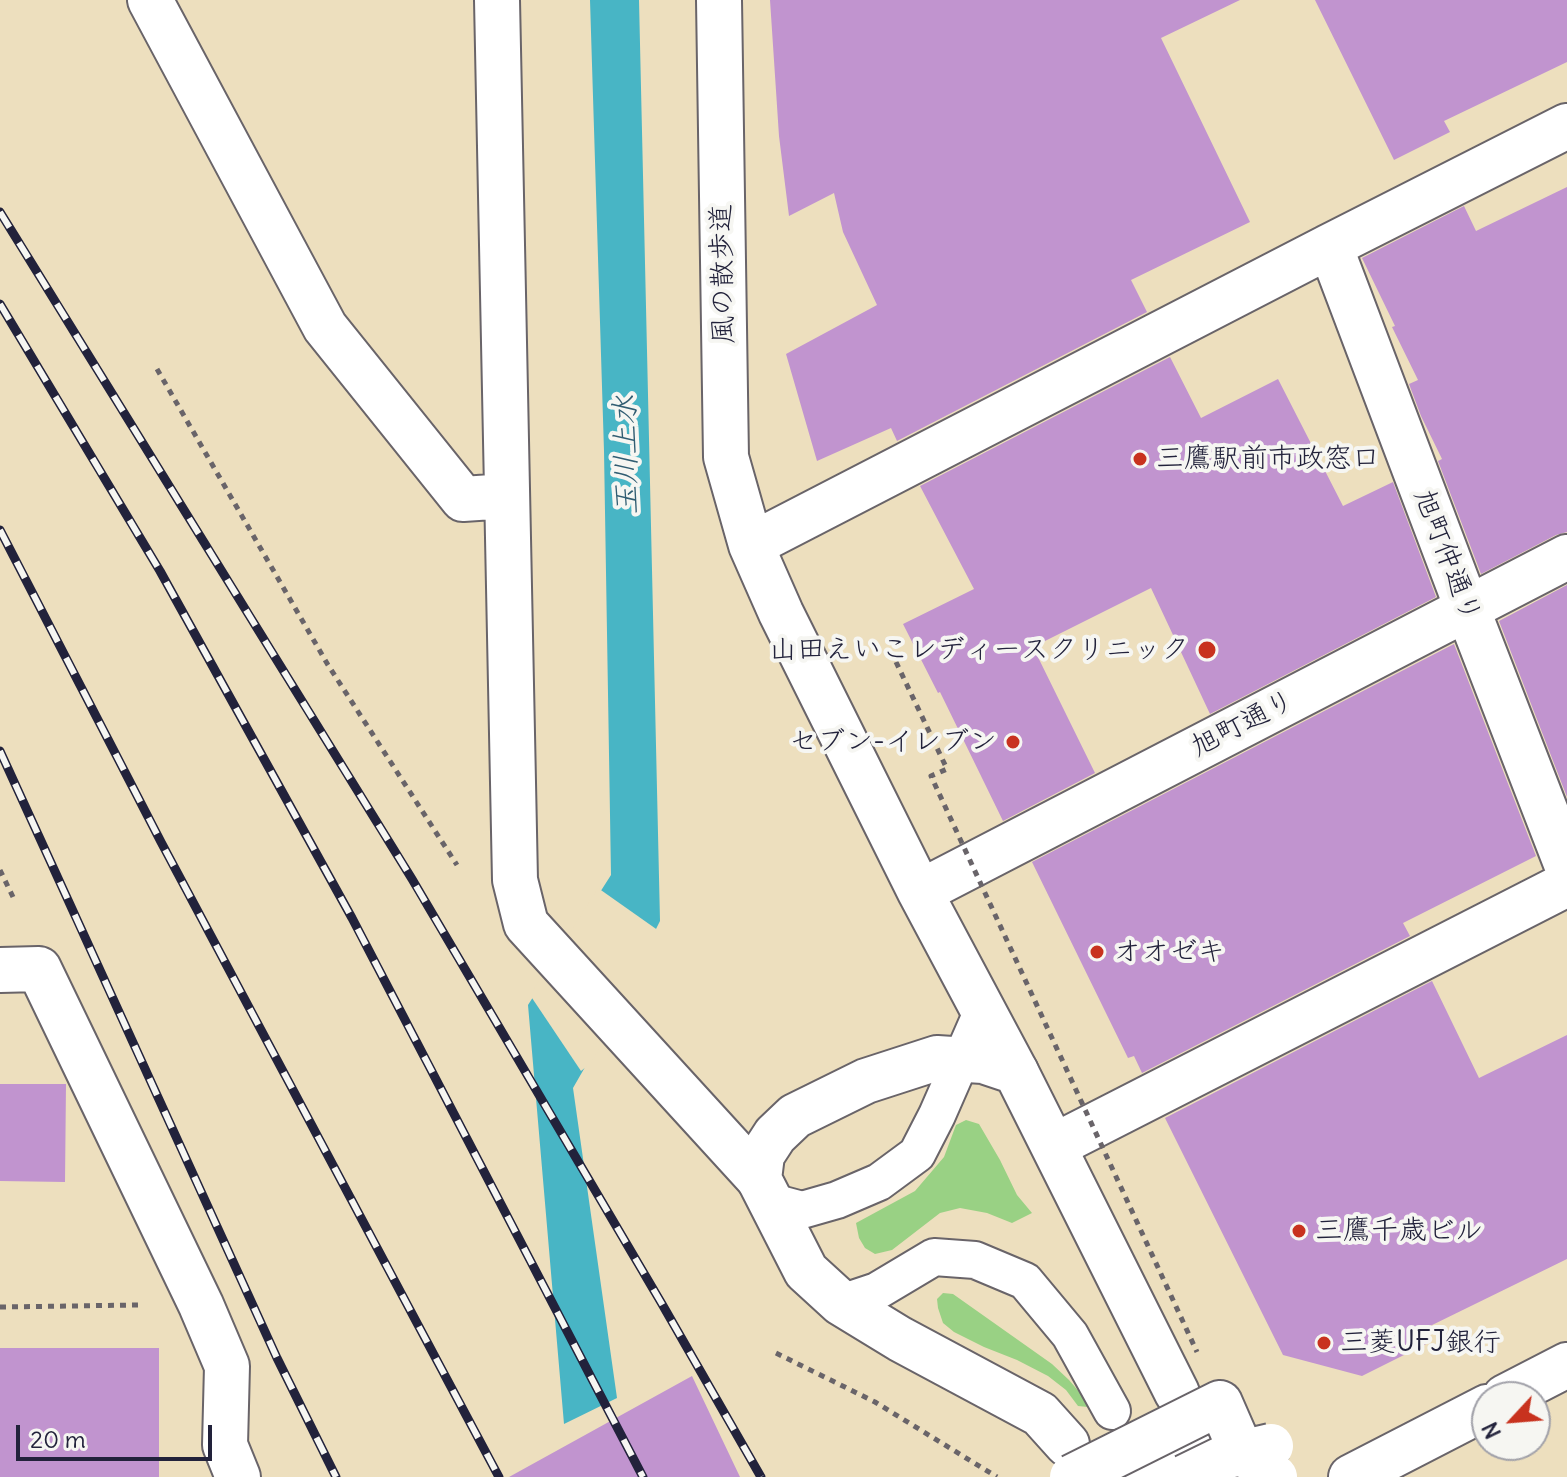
<!DOCTYPE html>
<meta charset="utf-8">
<style>
body{margin:0}
#map{position:relative;width:1567px;height:1477px;overflow:hidden;background:#eddfbe;font-family:Delius,sans-serif}
canvas{display:block}
.north{position:absolute;left:1471px;top:1381px;width:80px;height:80px;box-sizing:border-box;background:#f6f6f2;border:2px solid #a1a1a9;border-radius:50%;rotate:244deg;font-size:22px;font-weight:700;line-height:32px;text-align:center;color:#22223b}
.north::after{content:'';display:block;margin:auto;width:28px;height:36px;background:#c8321e;clip-path:polygon(50% 0,100% 100%,50% 72%,0 100%)}
.scale{position:absolute;left:16px;top:1425px;width:196px;height:36px;box-sizing:border-box;border:4px solid #22223b;border-top:0;padding-left:10px;font-size:24px;line-height:28px;white-space:nowrap;color:#22223b;-webkit-text-stroke:6px #f6f6f2;paint-order:stroke}
</style>
<div id="map">
<canvas width="1567" height="1477"></canvas>
<div class="north">N</div>
<div class="scale">20 m</div>
</div>
<script>
const context = document.querySelector('canvas').getContext('2d');
context.lineJoin = 'round';
function fill(path, color) { context.fillStyle = color; context.fill(path, 'evenodd'); }
const shape = rows => new Path2D(rows.map(r => 'M' + r).join(''));
function trace(path, color, width, dash) { context.strokeStyle = color; context.lineWidth = width; context.lineCap = dash ? 'butt' : 'round'; context.setLineDash(dash || []); context.stroke(path); }
function label(font, color, halo, rows, align = 'center') {
  context.font = font + ' Delius,"Klee One",sans-serif'; context.lineWidth = 8; context.setLineDash([]); context.textBaseline = 'middle'; context.strokeStyle = halo; context.fillStyle = color; for (const [text, x, y, turn = 0] of rows) {
    context.save(); context.translate(x, y); context.rotate((+turn || 0) * Math.PI / 180); context.textAlign = isNaN(turn) ? turn : align; if (halo) context.strokeText(text, 0, 0); context.fillText(text, 0, 0); context.restore();
  }
}
fill(shape([
 [966,1120,979,1124,1000,1160,1017,1195,1032,1213,1012,1223,987,1213,960,1208,940,1213,892,1250,875,1254,865,1248,859,1238,856,1223,915,1191,944,1157,956,1125],
 [943,1293,953,1294,1052,1364,1069,1380,1087,1401,1088,1407,1078,1406,1066,1390,1048,1376,1017,1360,984,1347,954,1332,943,1323,938,1308,937,1299]
]), '#99d184');
fill(shape([
 [590,0,639,0,660,921,600,1041,573,1088,617,1398,564,1424,528,1005,611,875,604,451]
]), '#48b5c5');
fill(shape([
 [598,888,659,931,603,1043,591,1063,581,1071,530,995]
]), '#eddfbe');
fill(shape([
 [770,0,1240,0,1161,38,1250,222,1131,280,1147,312,897,441,891,428,817,461,786,354,877,305,843,232,834,193,789,216,779,136],
 [1315,0,1567,0,1567,62,1444,121,1450,132,1394,160],
 [1567,187,1567,532,1556,535,1481,574,1438,461,1442,459,1421,416,1409,384,1418,380,1392,327,1395,326,1362,258,1464,206,1476,231],
 [1170,357,1201,418,1278,379,1343,506,1393,482,1436,597,1210,714,1151,588,1033,647,1095,773,1003,821,940,692,938,693,903,624,974,589,920,486],
 [1567,585,1567,797,1499,621],
 [1454,644,1536,856,1403,923,1410,936,1142,1073,1134,1056,1128,1058,1032,862],
 [1432,981,1479,1078,1567,1035,1567,1259,1424,1329,1430,1342,1362,1376,1283,1355,1165,1118],
 [0,1084,66,1084,65,1182,0,1181],
 [0,1348,159,1348,159,1477,0,1477],
 [692,1376,740,1477,509,1477]
]), '#c194cf');
const lane = shape([
 [772,1202,802,1210,837,1200,879,1182,917,1154,937,1115,983,1010],
 [841,1303,877,1291,934,1257,975,1260,1025,1281,1070,1335,1112,1411]
]);
const street = shape([
 [150,0,325,327,463,499,507,496],
 [497,0,515,880,526,924,759,1179],
 [719,0,726,457,751,545,781,613,920,892,1016,1072],
 [1330,246,1467,608,1567,866],
 [751,545,1330,246,1567,126],
 [920,892,1567,557],
 [0,970,39,969,201,1305,227,1366,225,1445,238,1477],
 [1054,1146,1567,884],
 [1139,1477,1226,1433]
]);
const secondary = shape([
 [1505,1397,1567,1365],
 [1067,1444,1040,1414,900,1339,841,1303,806,1271,759,1179,762,1155,775,1135,795,1116,866,1081,937,1058,983,1061,1016,1072,1177,1393],
 [1351,1477,1487,1407]
]);
trace(lane, '#696469', 40);
trace(street, '#696469', 48);
trace(secondary, '#696469', 48);
trace(shape([
 [157,369,328,665,457,865],
 [0,870,13,897],
 [0,1307,139,1305],
 [776,1353,875,1402,997,1477]
]), '#696469', 5, [6, 6]);
trace(lane, '#fff', 36);
trace(street, '#fff', 44);
trace(secondary, '#fff', 44);
const rail = shape([
 [0,212,412,879,662,1304,761,1477],
 [0,304,160,571,352,918,643,1477],
 [0,530,161,842,499,1477],
 [0,751,277,1358,336,1477]
]);
trace(rail, '#22223b', 9);
trace(rail, '#f6f6f2', 6, [18]);
const streetBridge = shape([
 [1072,1477,1220,1403,1241,1451,1275,1477],
 [1185,1477,1228,1456,1271,1446]
]);
trace(streetBridge, '#696469', 48, []);
trace(shape([
 [896,662,947,769,931,776,1197,1352]
]), '#696469', 5, [6, 6]);
trace(streetBridge, '#fff', 44);
for (const [x, y, r, color] of [
 [1140,459,8,"#c8321e"],
 [1207,650,10,"#c8321e"],
 [1013,742,8,"#c8321e"],
 [1097,952,8,"#c8321e"],
 [1299,1231,8,"#c8321e"],
 [1324,1343,8,"#c8321e"]
]) { const dot = new Path2D(); dot.arc(x, y, r, 0, 2 * Math.PI); context.fillStyle = color; context.fill(dot); trace(dot, '#f6f6f2', 3); }
label('28px', '#22223b', '#f6f6f2', [
 ["風の散歩道",723,274,-91],
 ["旭町仲通り",1447,556,69],
 ["旭町通り",1243,724,-27]
]);
label('28px', '#22223b', '#f6f6f2', [
 ["三鷹駅前市政窓口",1156,459],
 ["山田えいこレディースクリニック",1189,650,"right"],
 ["セブン-イレブン",997,742,"right"],
 ["オオゼキ",1113,952],
 ["三鷹千歳ビル",1315,1231],
 ["三菱UFJ銀行",1340,1343]
], 'left');
label('italic 30px', '#315d72', '#f6f6f2', [
 ["玉川上水",627,455,-91]
]);
</script>
